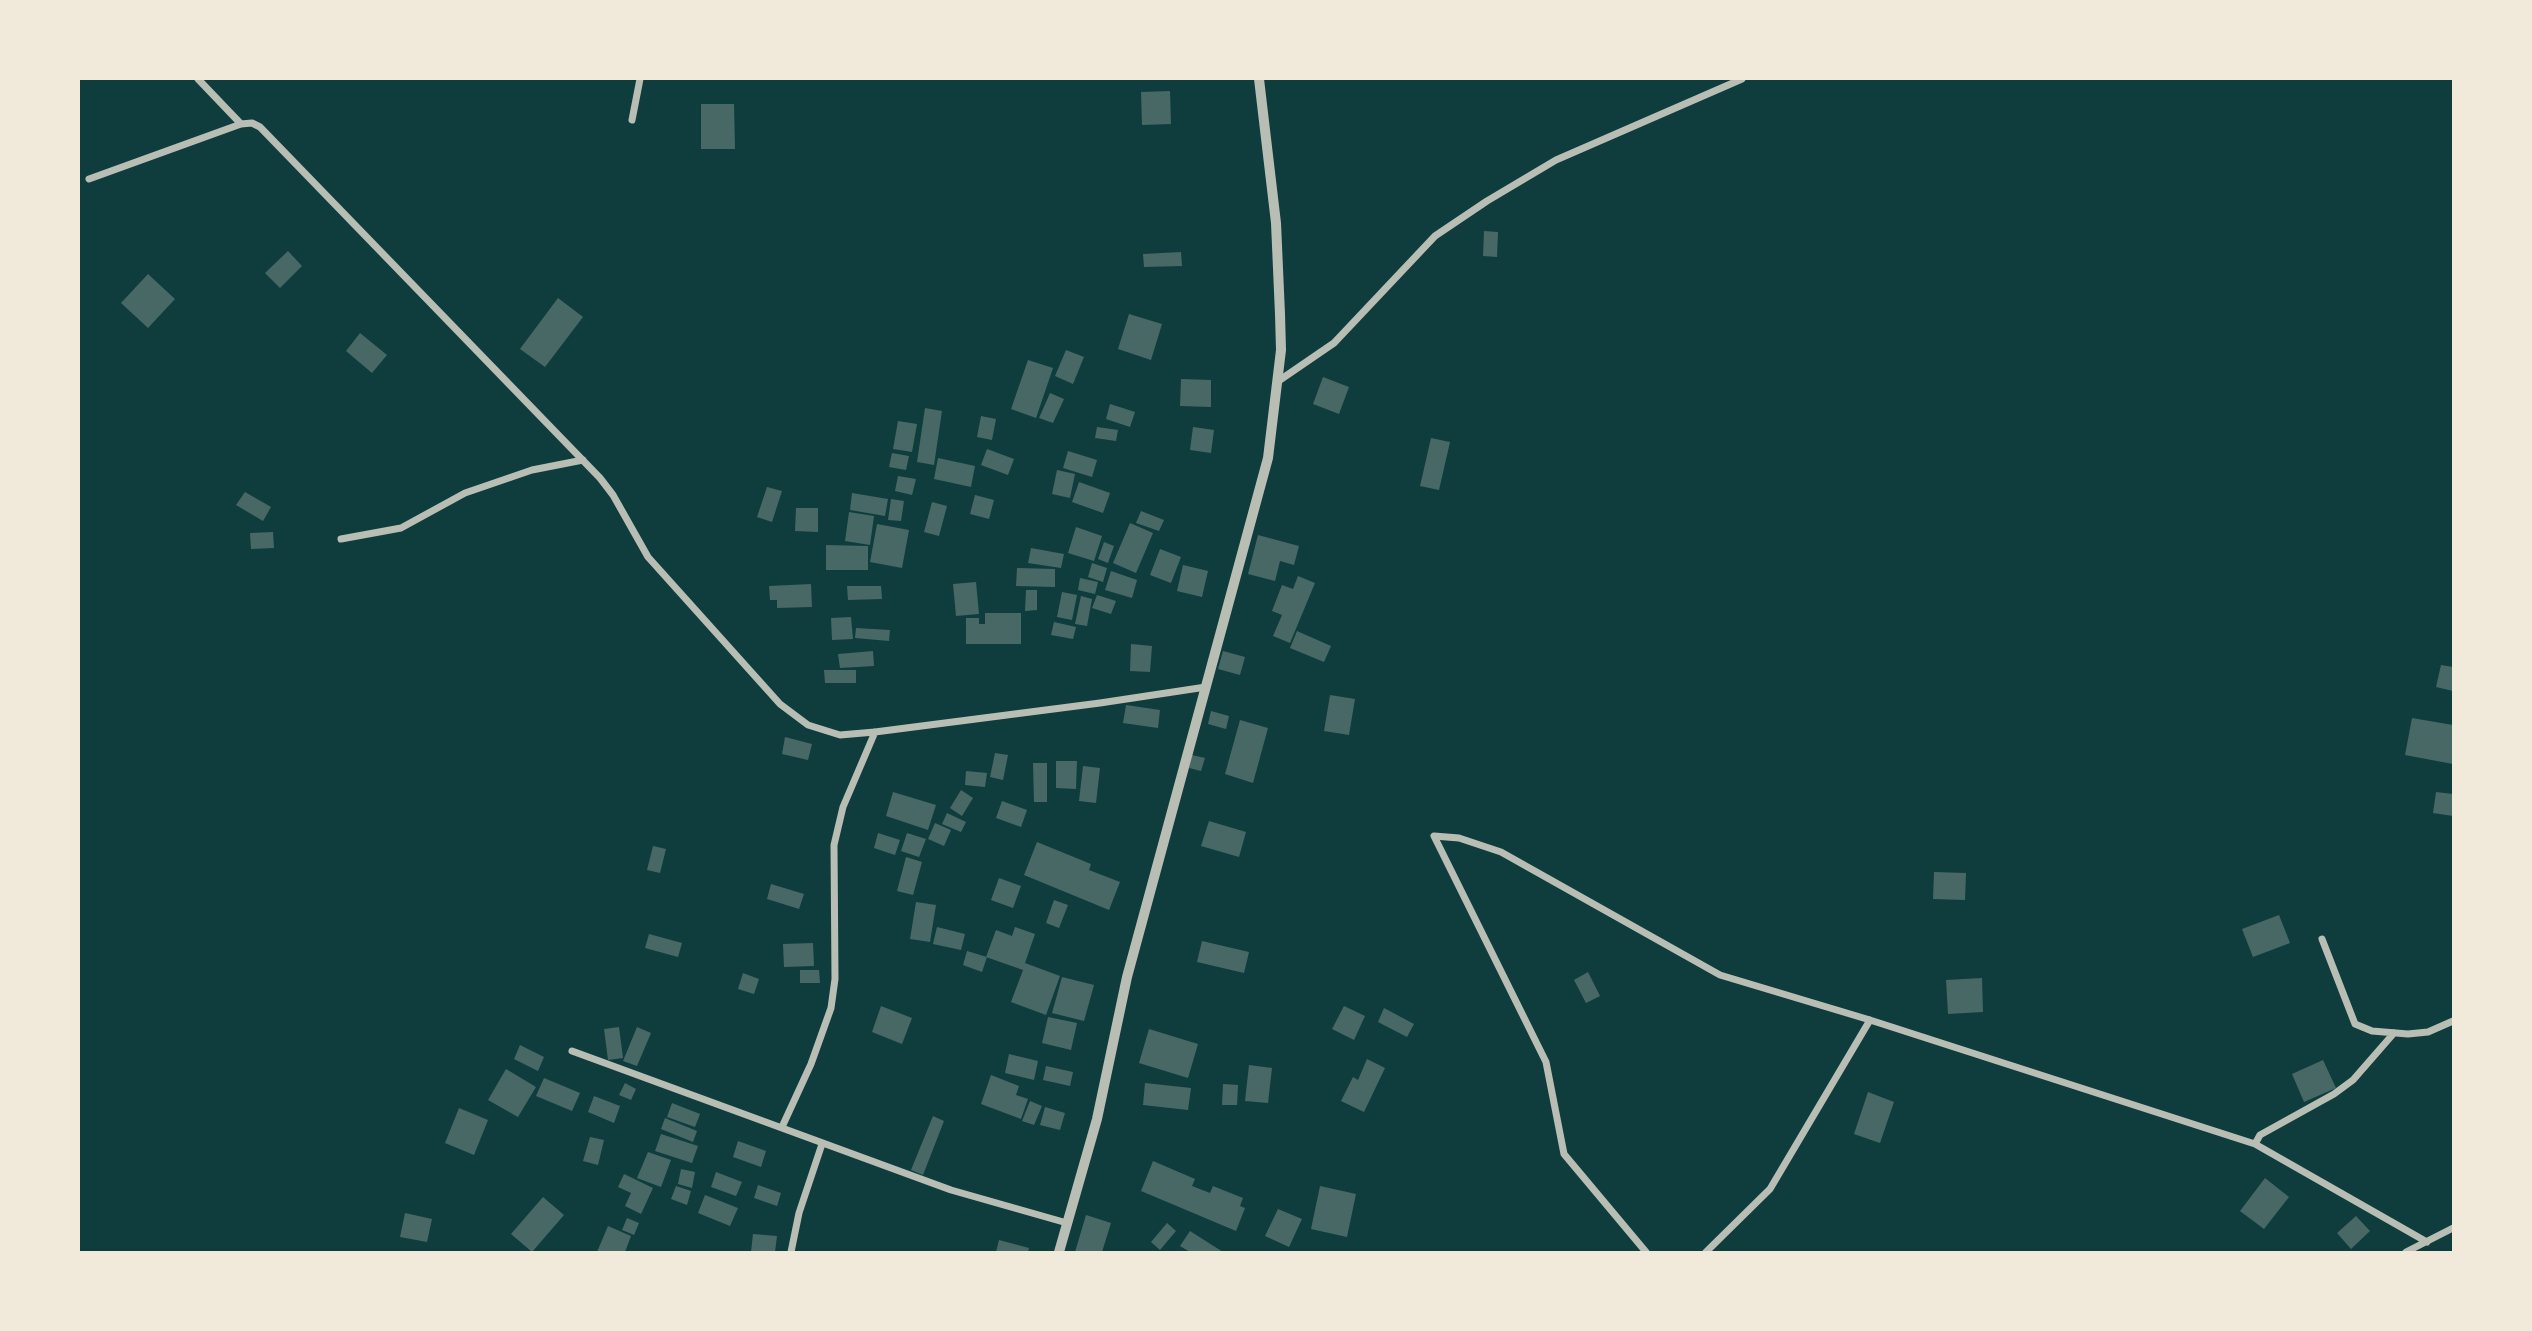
<!DOCTYPE html>
<style>
body{margin:0}
#map{position:relative;width:2532px;height:1331px;overflow:hidden;background:#0f3d3e;font-family:Rubik,sans-serif}
canvas{display:block}
.frame{position:absolute;inset:0;border:80px solid #f1e9da;pointer-events:none}
</style>
<div id="map">
<canvas width="2532" height="1331"></canvas>
<div class="frame"></div>
</div>
<script>
const context = document.querySelector('canvas').getContext('2d');
context.lineJoin = 'round';
function fill(path, color) { context.fillStyle = color; context.fill(path, 'evenodd'); }
const shape = rows => new Path2D(rows.map(r => 'M' + r).join(''));
function trace(path, color, width, dash) { context.strokeStyle = color; context.lineWidth = width; context.lineCap = dash ? 'butt' : 'round'; context.setLineDash(dash || []); context.stroke(path); }
fill(shape([
 [1170,91,1171,124,1142,125,1141,92],
 [701,104,734,104,735,149,701,149],
 [1484,231,1498,232,1497,257,1483,256],
 [288,251,302,266,280,288,265,273],
 [1181,252,1182,266,1144,267,1143,254],
 [148,274,175,299,148,328,121,303],
 [558,298,583,317,545,367,520,349],
 [1129,314,1162,324,1151,360,1118,349],
 [360,333,387,355,372,373,346,351],
 [1066,350,1084,357,1073,384,1055,376],
 [1028,360,1053,368,1036,418,1011,409],
 [1323,377,1349,387,1339,414,1313,404],
 [1181,379,1211,380,1211,407,1180,406],
 [1050,393,1064,399,1053,423,1039,418],
 [1110,404,1135,412,1130,427,1106,419],
 [925,408,942,411,934,465,917,462],
 [981,416,996,419,992,440,977,437],
 [898,421,917,424,912,452,893,449],
 [1097,427,1118,430,1116,441,1095,438],
 [1193,427,1214,430,1211,453,1190,450],
 [1431,438,1450,442,1439,490,1420,486],
 [987,449,1014,459,1008,475,981,465],
 [1068,451,1097,460,1092,477,1063,468],
 [892,453,909,456,906,470,889,467],
 [938,458,975,466,971,487,934,479],
 [1057,470,1075,474,1070,498,1052,494],
 [898,476,916,479,912,495,895,491],
 [1079,482,1110,493,1103,513,1072,502],
 [767,487,782,491,772,522,757,517],
 [245,492,271,507,263,521,236,505],
 [852,493,888,499,885,516,850,510],
 [975,495,994,500,989,519,970,514],
 [891,499,904,501,901,521,888,520],
 [932,502,947,506,939,536,924,532],
 [796,508,818,508,818,532,795,531],
 [1141,511,1164,520,1159,531,1136,523],
 [849,512,874,516,870,545,845,541],
 [1130,523,1153,533,1136,573,1113,563],
 [877,524,909,530,902,568,870,562],
 [1076,527,1102,536,1094,561,1068,553],
 [273,532,274,548,251,549,250,533],
 [1258,535,1299,546,1294,565,1280,561,1275,581,1248,574],
 [1104,542,1114,546,1108,563,1098,559],
 [826,545,868,546,868,570,826,570],
 [1031,548,1064,554,1061,568,1028,563],
 [1160,549,1181,557,1171,583,1150,575],
 [1092,563,1107,568,1103,582,1088,577],
 [1183,565,1208,571,1202,597,1177,591],
 [1017,568,1055,569,1055,587,1016,586],
 [1111,571,1137,580,1132,598,1105,590],
 [1298,576,1315,583,1290,643,1273,636,1282,615,1272,611,1282,585,1293,589],
 [1080,578,1098,582,1095,594,1078,590],
 [976,582,979,614,956,616,953,584],
 [811,584,812,607,777,608,777,600,770,600,769,586],
 [847,586,881,586,882,599,848,600],
 [1026,590,1037,590,1037,610,1025,611],
 [1062,592,1077,595,1072,620,1057,617],
 [1097,595,1116,601,1111,614,1092,608],
 [1081,596,1092,599,1087,626,1075,624],
 [985,613,1021,613,1021,644,966,644,966,618,979,618,979,624,985,624],
 [851,617,853,639,832,640,831,618],
 [1054,622,1076,627,1073,639,1051,635],
 [856,628,890,630,889,641,855,638],
 [1297,631,1331,646,1324,662,1290,648],
 [1131,644,1152,646,1150,672,1130,671],
 [873,651,874,666,840,668,838,654],
 [1223,651,1245,657,1240,675,1218,669],
 [2441,665,2453,667,2453,691,2436,687],
 [824,670,856,670,856,683,825,683],
 [1330,695,1355,699,1349,735,1324,731],
 [1126,705,1160,710,1158,728,1123,723],
 [1211,711,1229,716,1226,729,1208,724],
 [2412,718,2453,725,2453,764,2405,755],
 [1240,720,1268,728,1253,783,1225,774],
 [785,737,812,744,808,760,782,754],
 [995,753,1008,755,1003,780,990,777],
 [1192,755,1205,758,1201,771,1189,768],
 [1056,761,1077,761,1076,789,1056,788],
 [1033,763,1047,763,1047,802,1034,802],
 [1083,766,1100,768,1096,803,1079,801],
 [966,771,987,773,985,787,965,785],
 [961,790,973,798,962,816,950,808],
 [893,792,936,805,928,830,886,816],
 [2436,792,2453,794,2453,816,2433,813],
 [1002,801,1027,810,1021,827,996,818],
 [947,813,966,822,961,832,942,824],
 [1209,821,1246,832,1239,857,1201,846],
 [935,823,951,830,944,846,928,839],
 [878,833,900,840,895,855,874,848],
 [907,833,926,839,919,857,901,851],
 [1037,842,1091,864,1089,870,1120,882,1109,910,1024,875],
 [653,846,666,849,660,873,647,870],
 [906,857,922,862,913,895,897,891],
 [1934,872,1966,873,1965,900,1933,899],
 [999,878,1021,886,1013,908,991,900],
 [771,884,804,894,799,909,767,899],
 [1054,900,1068,905,1059,928,1046,923],
 [916,902,936,905,930,942,910,939],
 [2279,915,2290,943,2253,957,2242,929],
 [937,927,965,934,961,950,933,944],
 [1015,927,1035,934,1025,963,1060,976,1046,1015,1011,1002,1023,970,986,957,996,930,1012,936],
 [649,934,682,943,678,957,645,948],
 [1202,941,1249,952,1244,973,1197,962],
 [813,943,814,966,784,967,783,944],
 [967,951,987,957,982,972,963,965],
 [800,970,819,970,820,983,800,983],
 [1588,972,1600,996,1586,1003,1574,980],
 [743,973,759,979,754,994,738,989],
 [1062,977,1094,985,1084,1021,1052,1013],
 [1982,978,1983,1012,1948,1014,1946,980],
 [881,1006,912,1018,902,1044,872,1032],
 [1344,1006,1365,1016,1354,1040,1332,1029],
 [1384,1008,1414,1024,1407,1037,1378,1022],
 [1048,1017,1077,1023,1071,1050,1042,1043],
 [619,1027,623,1058,608,1060,604,1029],
 [637,1027,651,1033,637,1066,623,1061],
 [1149,1029,1198,1044,1188,1078,1139,1063],
 [520,1045,544,1057,538,1071,514,1059],
 [1009,1054,1038,1061,1034,1080,1005,1073],
 [1367,1059,1385,1068,1364,1112,1341,1101,1353,1077,1358,1080],
 [2323,1060,2336,1088,2304,1102,2292,1074],
 [1249,1065,1272,1068,1268,1103,1245,1101],
 [1046,1066,1073,1072,1070,1086,1043,1080],
 [506,1069,536,1087,518,1117,488,1100],
 [991,1075,1019,1086,1016,1095,1028,1099,1021,1119,981,1104],
 [544,1078,580,1093,572,1111,536,1096],
 [625,1083,636,1089,631,1100,619,1095],
 [1145,1083,1191,1088,1188,1110,1143,1105],
 [1223,1084,1238,1085,1237,1105,1222,1105],
 [1868,1092,1894,1102,1880,1143,1854,1134],
 [594,1096,620,1106,614,1123,588,1112],
 [1030,1101,1042,1106,1034,1125,1022,1121],
 [672,1103,700,1114,695,1127,667,1117],
 [1045,1107,1065,1113,1060,1130,1040,1125],
 [459,1108,488,1120,474,1155,445,1143],
 [933,1116,944,1121,923,1175,911,1170],
 [665,1118,697,1131,693,1142,661,1129],
 [661,1134,698,1146,692,1163,655,1151],
 [590,1137,604,1140,598,1165,583,1161],
 [738,1141,766,1151,761,1167,733,1157],
 [648,1152,671,1160,661,1187,637,1178],
 [1153,1161,1195,1179,1192,1186,1210,1193,1213,1186,1243,1198,1240,1206,1245,1208,1236,1231,1141,1191],
 [681,1169,695,1172,692,1188,678,1184],
 [716,1172,742,1182,736,1196,711,1187],
 [624,1174,653,1188,641,1214,625,1206,631,1193,618,1187],
 [2265,1178,2289,1197,2264,1229,2240,1211],
 [758,1185,781,1193,777,1206,754,1198],
 [676,1186,691,1191,687,1205,671,1199],
 [1320,1186,1356,1194,1347,1237,1311,1229],
 [705,1195,738,1208,730,1226,698,1213],
 [543,1197,564,1215,532,1252,511,1234],
 [1278,1209,1302,1219,1289,1247,1265,1236],
 [405,1213,432,1219,427,1242,400,1237],
 [1086,1215,1111,1223,1102,1252,1075,1252],
 [2356,1216,2370,1231,2351,1249,2337,1233],
 [627,1218,639,1223,634,1235,622,1230],
 [1167,1223,1176,1231,1160,1250,1151,1242],
 [608,1226,631,1236,625,1252,597,1252],
 [1190,1231,1223,1252,1190,1252,1180,1246],
 [753,1234,777,1236,775,1252,751,1252],
 [999,1240,1029,1248,1028,1252,996,1252]
]), '#486865');
trace(shape([
 [198,79,241,124],
 [632,120,640,79],
 [89,179,241,124,252,123,260,127,600,478,613,495,648,557,780,704,808,725,840,735,875,732,1100,703,1206,687],
 [1277,382,1334,343,1435,236,1487,201,1556,160,1742,79],
 [341,539,401,528,465,493,532,470,583,460],
 [2322,939,2355,1024,2372,1031,2408,1034,2428,1032,2453,1021],
 [572,1051,951,1190,1067,1223],
 [782,1127,811,1064,831,1008,835,979,834,845,843,807,875,732],
 [2255,1144,2260,1135,2334,1094,2353,1080,2394,1033],
 [791,1252,799,1213,822,1144],
 [1646,1252,1564,1154,1546,1062,1434,836,1459,838,1501,852,1720,975,1870,1020,2255,1144,2427,1242],
 [1706,1252,1770,1189,1870,1020],
 [2406,1252,2453,1228]
]), '#b8beb3', 7);
trace(shape([
 [1059,1252,1097,1119,1127,977,1268,458,1281,350,1280,314,1276,223,1259,79]
]), '#b8beb3', 10);
</script>
